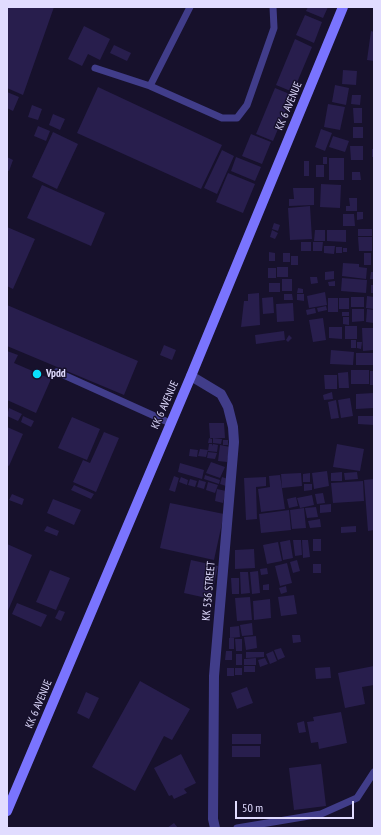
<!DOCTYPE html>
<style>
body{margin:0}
#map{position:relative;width:381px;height:835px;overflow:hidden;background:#17112c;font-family:"PT Sans Narrow",sans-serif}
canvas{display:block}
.frame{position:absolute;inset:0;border:8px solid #e1dcff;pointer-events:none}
.scale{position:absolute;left:235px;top:801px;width:119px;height:18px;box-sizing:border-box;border:2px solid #e1dcff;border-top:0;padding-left:5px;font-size:12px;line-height:14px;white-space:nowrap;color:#e1dcff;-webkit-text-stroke:3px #17112c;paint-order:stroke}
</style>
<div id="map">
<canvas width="381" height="835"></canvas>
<div class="frame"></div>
<div class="scale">50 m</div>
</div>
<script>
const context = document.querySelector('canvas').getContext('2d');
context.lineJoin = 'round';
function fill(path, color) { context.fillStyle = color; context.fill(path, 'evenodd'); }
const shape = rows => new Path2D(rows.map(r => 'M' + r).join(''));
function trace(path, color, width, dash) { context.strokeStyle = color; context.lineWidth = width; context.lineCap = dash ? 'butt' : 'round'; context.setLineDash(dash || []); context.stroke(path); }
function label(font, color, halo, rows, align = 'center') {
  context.font = font + ' "PT Sans Narrow",sans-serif'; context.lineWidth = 3; context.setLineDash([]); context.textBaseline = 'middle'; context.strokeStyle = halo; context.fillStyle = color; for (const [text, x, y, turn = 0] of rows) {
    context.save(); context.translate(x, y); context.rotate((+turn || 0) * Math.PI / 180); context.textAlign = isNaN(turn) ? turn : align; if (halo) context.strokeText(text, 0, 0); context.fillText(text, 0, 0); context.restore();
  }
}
fill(shape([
 [7,7,54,7,23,95,7,88],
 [308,7,328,7,323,18,306,11],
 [305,15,322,22,314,43,296,35],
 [84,26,110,39,100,60,88,54,82,66,68,59],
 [371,31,374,32,374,61,367,60],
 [295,39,312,47,293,92,276,85],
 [114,45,131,53,127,61,110,53],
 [343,70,357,71,356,85,342,84],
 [335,85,349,88,346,105,332,102],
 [98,87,222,145,201,189,77,133],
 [275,88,292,95,273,141,256,134],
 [7,92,19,97,13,111,7,108],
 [352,95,361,95,360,105,351,104],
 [328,104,345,107,340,130,324,127],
 [32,105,42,109,38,120,28,117],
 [353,108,362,108,362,123,354,123],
 [53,114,65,119,60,130,49,125],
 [38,126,50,131,46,141,34,136],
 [353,127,363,127,363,138,353,138],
 [321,129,332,133,325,151,315,147],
 [53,132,78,144,57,189,32,177],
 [251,134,271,142,262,164,242,156],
 [333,136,349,141,345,152,329,147],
 [350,146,363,146,363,160,351,160],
 [372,149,374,149,374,157,372,157],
 [222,150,234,156,217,194,204,188],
 [7,157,13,160,9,171,7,170],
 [236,157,261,167,255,181,231,171],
 [323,157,327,157,327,164,323,164],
 [329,158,344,158,344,180,329,180],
 [304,161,309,161,309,176,304,176],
 [316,165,324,165,324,177,316,177],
 [352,172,360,172,361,180,352,180],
 [228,173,255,184,243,213,216,202],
 [321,184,341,185,340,208,320,207],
 [42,185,105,213,91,246,27,218],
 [293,188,314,188,314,205,289,206,289,199,294,199],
 [349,198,357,198,357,211,346,211,346,206,350,206],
 [310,206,312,239,290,240,288,208],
 [357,212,363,212,363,219,357,220],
 [343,214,354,214,355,226,343,226],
 [274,223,280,225,278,231,272,229],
 [7,227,35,239,13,289,7,286],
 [358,229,372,229,372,236,358,236],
 [272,230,278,233,275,239,270,237],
 [315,230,325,230,325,241,314,241],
 [327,230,346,230,346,242,327,241],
 [358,237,372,237,372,251,359,251],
 [301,242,311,242,311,251,301,251],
 [313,242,323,242,322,251,313,251],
 [324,246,335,246,334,254,324,253],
 [336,247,342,247,342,253,336,253],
 [343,248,347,248,347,252,343,252],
 [269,252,275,253,275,261,269,261],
 [283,253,290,253,290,262,283,262],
 [364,253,371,253,371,265,364,265],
 [291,256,298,256,298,265,291,265],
 [343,263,359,264,359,267,367,268,366,279,342,276],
 [277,267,288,267,288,277,277,277],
 [268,268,276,268,276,278,268,278],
 [334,271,334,279,325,280,325,272],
 [371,272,374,272,374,279,370,279],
 [310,277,317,277,318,283,311,284],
 [342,278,367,280,366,293,341,291],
 [282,279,292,279,292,291,282,291],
 [335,281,335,286,329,286,328,282],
 [269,283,280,283,280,292,269,292],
 [371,285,374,285,374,293,371,293],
 [298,288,303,289,303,293,297,293],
 [325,292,327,305,309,308,307,296],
 [259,293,260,325,241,327,244,301,248,301,248,294],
 [284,294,292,294,293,300,284,300],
 [297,294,304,294,304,301,297,300],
 [367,296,374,297,374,309,366,308],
 [273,297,274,313,263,314,262,298],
 [351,297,364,297,364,307,351,307],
 [328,298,338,298,338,312,328,312],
 [339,298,349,298,349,309,339,309],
 [293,303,294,321,277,322,276,304],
 [7,305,138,361,124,395,7,346],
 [326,306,327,310,318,312,317,308],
 [315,308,316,313,307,315,306,310],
 [352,309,364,309,364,321,352,322],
 [367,309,374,310,374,323,366,322],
 [342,312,349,312,349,316,342,316],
 [343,317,349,317,349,325,343,324],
 [323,318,326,340,313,342,309,320],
 [345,326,357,326,357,339,345,339],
 [329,327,342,327,342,339,329,338],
 [362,328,374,328,374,350,363,351],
 [284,331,285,340,256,344,255,335],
 [289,335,292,338,288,342,286,340],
 [351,340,356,340,356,348,351,348],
 [357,342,362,342,361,349,357,348],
 [164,345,176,350,172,360,160,355],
 [331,350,354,352,353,365,330,364],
 [7,351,18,355,14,363,51,379,36,413,7,400],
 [356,353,374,353,374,365,356,365],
 [351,370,369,370,369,384,351,384],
 [370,371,374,371,374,385,370,385],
 [348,372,349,388,339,388,338,373],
 [324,375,337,375,337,389,325,389],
 [332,392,333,399,324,400,323,395],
 [374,393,374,408,356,409,356,394],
 [350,398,353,416,341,418,338,400],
 [336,400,339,418,331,419,328,402],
 [9,408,22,414,18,421,7,416],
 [23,416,34,421,31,427,21,422],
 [358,416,374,416,374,425,358,424],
 [72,417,100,429,87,460,58,448],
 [209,423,224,423,225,438,210,438],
 [7,427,23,434,9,466,7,465],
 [104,432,119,438,96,492,73,482,83,460,90,463],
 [209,438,212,439,212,443,208,443],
 [213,438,222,439,221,444,213,443],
 [223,440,228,440,228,445,223,445],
 [209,444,212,444,212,446,213,444,218,445,217,452,208,451],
 [337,444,364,449,360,471,333,467],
 [220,445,230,447,227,462,218,461],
 [190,449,198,450,197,457,189,456],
 [200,449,208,450,206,457,198,456],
 [208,452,217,453,215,459,207,458],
 [211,462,225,467,220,478,206,473],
 [180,463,204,470,202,479,178,472],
 [327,471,329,486,314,489,312,473],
 [342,472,342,481,331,481,331,473],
 [357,472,358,479,345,480,344,473],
 [301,473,302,486,282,488,281,474],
 [310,473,310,482,303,482,303,474],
 [205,475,220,480,219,484,204,479],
 [280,475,285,509,261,512,258,489,270,487,269,476],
 [174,476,179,478,175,492,169,490],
 [181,477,188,480,187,485,179,482],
 [222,477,228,479,226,486,220,484],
 [266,477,266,486,256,487,257,519,246,520,244,478],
 [190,479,197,481,195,487,188,485],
 [374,479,374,530,368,531,364,480],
 [199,480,206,482,204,489,197,487],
 [363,481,364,501,333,503,331,483],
 [208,482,218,485,215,493,206,490],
 [304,484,312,484,312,490,304,491],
 [74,485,94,494,91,499,71,490],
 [217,489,226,491,223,503,215,501],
 [323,493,325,503,317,504,315,494],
 [12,494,24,499,22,505,9,500],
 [312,495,314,505,300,508,297,498],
 [296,497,298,506,289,508,287,499],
 [53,499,81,510,74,525,47,513],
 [170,503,224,514,214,560,160,548],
 [331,504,331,512,320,513,320,505],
 [316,507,318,517,307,518,305,508],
 [304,508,306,528,292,529,290,510],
 [289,510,291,530,261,533,259,514],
 [320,519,321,527,310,528,308,521],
 [47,526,59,531,57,536,44,531],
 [356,526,356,532,341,533,341,527],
 [313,539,321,539,321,551,313,551],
 [290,540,293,558,283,560,280,542],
 [293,540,301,540,302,555,295,556],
 [302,540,308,540,310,557,303,558],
 [278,542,282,561,267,564,263,545],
 [7,544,32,555,7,613],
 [254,549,255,568,235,569,235,550],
 [191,560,218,566,211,599,184,593],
 [297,560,300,571,293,573,290,562],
 [287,563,292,583,280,586,275,566],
 [313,564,321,564,321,573,313,573],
 [267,568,268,574,261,575,260,569],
 [50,570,70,578,56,610,36,602],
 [258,571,260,593,252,594,250,572],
 [240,572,248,572,250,593,241,594],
 [231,578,239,578,239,594,232,594],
 [269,584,269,590,263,590,263,585],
 [286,586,287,592,281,594,279,588],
 [294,595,297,614,281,616,278,597],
 [250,597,252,620,237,621,235,598],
 [270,599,271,618,254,620,253,601],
 [17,603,47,615,41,627,12,614],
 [59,610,65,612,61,621,55,618],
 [252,623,253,635,242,636,240,625],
 [239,626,240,637,230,638,230,627],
 [292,635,300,635,301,642,293,643],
 [256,636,257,648,246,650,244,637],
 [229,638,234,638,234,649,229,649],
 [235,639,242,639,242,651,236,651],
 [281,648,285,657,278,660,274,650],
 [226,651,232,651,232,660,225,660],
 [273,651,277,661,270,664,266,654],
 [246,652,264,652,264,657,246,658],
 [236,654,242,654,242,665,236,665],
 [256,658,256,665,244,665,244,659],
 [265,658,268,664,260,667,258,660],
 [244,666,255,666,255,672,244,672],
 [374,666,374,685,362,687,365,704,345,708,338,673],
 [330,667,331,678,316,679,315,668],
 [227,668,234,668,234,676,227,676],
 [235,668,242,668,242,675,235,675],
 [140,681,190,709,172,740,164,736,135,791,92,767],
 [247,687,253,703,237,709,231,693],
 [86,692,99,698,89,719,77,713],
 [341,712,347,743,319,749,318,742,311,743,307,722,314,721,313,717],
 [304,721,306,732,299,733,297,723],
 [232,734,261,734,261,744,232,744],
 [232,746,260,746,260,757,232,757],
 [181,754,196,783,184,789,187,793,174,799,172,795,169,796,154,768],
 [321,764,326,806,294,810,289,768],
 [174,823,178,828,167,828]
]), '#281e4d');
trace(shape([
 [95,68,150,86,190,7],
 [150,86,222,118,237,118,247,105,274,28,273,7],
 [57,372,170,423],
 [237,828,321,814,357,798,374,772]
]), '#413d8a', 7);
trace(shape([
 [191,376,221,394,228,407,233,427,234,442,214,676,213,819,215,828]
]), '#413d8a', 10);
trace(shape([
 [7,811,191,376,343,7]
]), '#7a74fe', 10);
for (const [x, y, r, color] of [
 [37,374,5,"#0ae0fd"]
]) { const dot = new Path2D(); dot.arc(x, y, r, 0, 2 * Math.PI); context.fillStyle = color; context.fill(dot); trace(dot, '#17112c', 1.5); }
label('11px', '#e1dcff', '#17112c', [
 ["KK 6 AVENUE",289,106,-67],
 ["KK 6 AVENUE",165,405,-66],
 ["KK 536 STREET",209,591,-85],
 ["KK 6 AVENUE",39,704,-67]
]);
label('bold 11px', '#e1dcff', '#17112c', [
 ["Vpdd",46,374]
], 'left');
</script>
